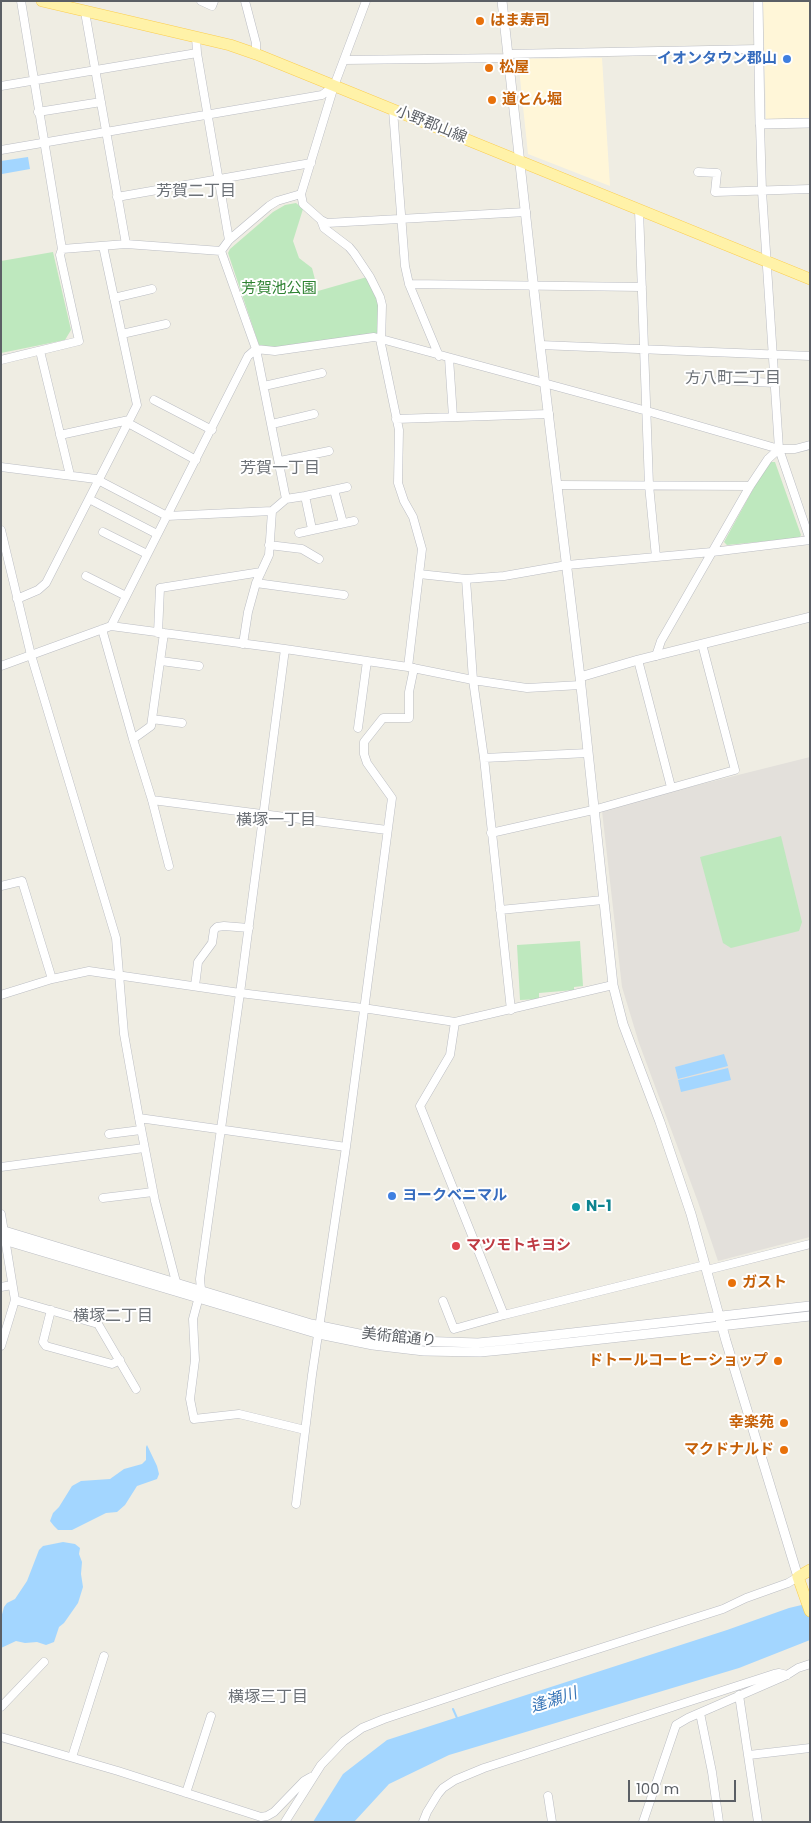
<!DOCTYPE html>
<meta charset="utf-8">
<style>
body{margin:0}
#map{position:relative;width:811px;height:1823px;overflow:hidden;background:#efede3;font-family:Poppins,sans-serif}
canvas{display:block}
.frame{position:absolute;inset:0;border:2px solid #5b5f65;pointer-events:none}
.scale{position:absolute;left:628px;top:1780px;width:108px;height:22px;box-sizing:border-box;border:2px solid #5b5f65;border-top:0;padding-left:6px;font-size:15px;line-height:18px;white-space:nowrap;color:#5b5f65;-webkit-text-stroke:4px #fff;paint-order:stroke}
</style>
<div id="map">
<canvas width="811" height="1823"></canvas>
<div class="frame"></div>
<div class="scale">100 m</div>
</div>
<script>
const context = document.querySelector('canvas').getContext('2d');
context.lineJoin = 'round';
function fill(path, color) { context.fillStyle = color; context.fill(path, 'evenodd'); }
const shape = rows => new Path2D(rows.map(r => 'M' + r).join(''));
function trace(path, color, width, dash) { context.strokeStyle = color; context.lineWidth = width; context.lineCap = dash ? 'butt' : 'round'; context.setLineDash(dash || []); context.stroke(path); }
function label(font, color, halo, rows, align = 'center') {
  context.font = font + ' Poppins,"Noto Sans JP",sans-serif'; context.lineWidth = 4; context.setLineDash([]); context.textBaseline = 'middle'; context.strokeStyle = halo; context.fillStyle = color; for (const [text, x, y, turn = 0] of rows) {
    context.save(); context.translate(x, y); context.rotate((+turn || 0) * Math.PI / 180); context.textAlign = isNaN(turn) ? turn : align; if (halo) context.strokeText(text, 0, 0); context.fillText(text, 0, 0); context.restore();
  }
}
fill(shape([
 [763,1,810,1,810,118,766,119],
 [602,58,610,186,528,154,518,59]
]), '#fff6d8');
fill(shape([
 [810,757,810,1237,718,1261,698,1202,639,1043,622,987,602,811,678,790]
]), '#e3e0db');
fill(shape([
 [296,203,303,209,293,241,299,258,312,268,318,291,367,277,380,297,379,334,271,349,263,348,259,345,228,253,230,249,273,212,285,205],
 [53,252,71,330,65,340,1,353,1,261],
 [768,462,775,462,801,535,799,538,727,545,724,542],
 [781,836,802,922,799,931,731,948,723,943,700,857],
 [580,941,583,986,574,987,574,990,539,993,539,999,520,1000,517,945]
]), '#bee8be');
fill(shape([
 [28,157,30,169,2,174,1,161],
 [724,1054,728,1066,678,1079,675,1067],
 [728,1068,731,1080,681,1092,678,1080],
 [147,1445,157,1466,159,1474,157,1479,137,1486,125,1505,117,1512,106,1513,72,1530,58,1530,54,1526,50,1521,53,1513,59,1507,72,1486,81,1481,110,1479,124,1469,142,1464,146,1460,146,1447],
 [63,1542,75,1544,80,1548,79,1554,82,1562,81,1574,83,1587,78,1603,64,1623,59,1627,54,1642,46,1645,37,1642,25,1643,16,1641,1,1648,1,1618,4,1607,7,1603,15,1599,27,1581,39,1550,43,1546],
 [810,1603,810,1640,739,1668,449,1755,389,1784,354,1822,313,1822,343,1774,387,1740,727,1630,789,1608]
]), '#a3d6ff');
trace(shape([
 [453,1709,457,1718]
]), '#a3d6ff', 2);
const minor = shape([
 [201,1,212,6,214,1],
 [245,1,256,43,256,54],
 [85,12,126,244],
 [196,37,197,53,229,240],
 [508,54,759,49],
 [344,60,508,58],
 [1,86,197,53],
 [393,110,405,266,409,284,439,356],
 [38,112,101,102],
 [760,124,762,191,779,449,810,540],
 [1,150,322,95,334,86],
 [698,172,717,173,715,192,810,189],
 [301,194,303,204,321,220,324,228,349,247,354,253,370,277,380,297,382,305,381,344,399,430,398,483,404,501,413,517,422,549,408,667],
 [117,197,311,163],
 [639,210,649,485,656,557],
 [321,220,327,223,526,212],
 [62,249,126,244,221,251],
 [221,251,229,240,269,206,277,201,301,194,334,86,366,1],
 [409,284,642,287],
 [114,298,152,289],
 [122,334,166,324],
 [540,345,810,356],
 [256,349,275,351,374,337,647,411,779,449,795,449,810,445],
 [40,351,70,475],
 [449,358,453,417],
 [1,360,79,341,60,255,62,249,21,1],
 [719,380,775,383],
 [264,386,322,373],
 [154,400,212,430],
 [396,419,549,414],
 [128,423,196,460],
 [272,424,314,414],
 [60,435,129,420],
 [280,461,329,451],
 [1,467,96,479,167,516,272,511,286,499,256,349,221,251],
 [557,485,750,486],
 [334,490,343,523],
 [305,496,312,529],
 [89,499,157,534],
 [286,499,305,496,347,487],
 [1,530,31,655,116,938,124,1034,139,1118,155,1201,176,1282],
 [103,532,147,554],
 [299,533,354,521],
 [269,545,302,549,319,559],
 [419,574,466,579,504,576,567,565,712,552,810,540],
 [86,576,126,596],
 [466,579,473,680,484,758,511,1010],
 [256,583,344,595],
 [17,599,38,590,46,583,137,405,103,246],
 [111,626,248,356,256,349],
 [102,629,133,739,152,800,169,866],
 [158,633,160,588,261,572],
 [164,633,152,719,182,723],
 [243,644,248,612,256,583,269,555,272,511],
 [285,649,240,993,200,1279,201,1289,193,1319,195,1360,190,1399,194,1419,239,1414,305,1430],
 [656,656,661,641,750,486,768,459,779,449],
 [638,660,671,787],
 [161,661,199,666],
 [1,666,111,626,285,649,408,667,473,680,527,688,581,685],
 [358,728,367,661],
 [133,739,151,726,152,719],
 [484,758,588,753],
 [152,800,387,830],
 [491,833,593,810,735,770,702,644],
 [1,886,22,881,52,979],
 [500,910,603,900],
 [195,986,198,962,212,943,214,930,217,927,224,926,249,928],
 [1,995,52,979,89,971,240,993,363,1008,455,1022,613,985],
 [455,1022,450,1055,420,1106,504,1315],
 [139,1118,346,1147],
 [109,1134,141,1130],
 [1,1167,144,1148],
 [103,1198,153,1192],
 [1,1214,15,1300,1,1346],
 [707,1270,810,1244],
 [1,1287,12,1285],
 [15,1300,98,1324,136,1389],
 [443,1301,454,1329,504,1315,705,1265],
 [51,1310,43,1342,46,1346,112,1364,120,1360],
 [296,1504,312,1375,346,1147,392,798,367,763,364,754,364,742,383,718,409,718,409,692,414,668],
 [739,1695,758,1822],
 [1,1707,44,1662],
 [700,1713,712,1772,719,1822],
 [1,1737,118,1771,261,1817,267,1816,274,1812,304,1781,311,1777],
 [749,1755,810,1748],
 [72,1757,104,1656],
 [186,1793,211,1716],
 [548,1796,552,1822],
 [285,1822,321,1765,344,1741,362,1728,384,1719,507,1678,723,1609,746,1598,788,1583,798,1577],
 [423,1822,427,1812,438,1794,443,1788,455,1780,484,1768,774,1674,779,1673,787,1675],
 [643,1822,676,1725,688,1718,787,1675,798,1668,810,1664]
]);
const tertiary = shape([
 [502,1,540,345,580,677,613,985,623,1024,660,1122,691,1214,726,1341,798,1577],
 [758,1,760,124,810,123],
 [580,677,638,660,810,617],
 [1,1230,311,1324,359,1334,415,1341,478,1343,510,1340,810,1306],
 [1,1239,319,1334,373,1345,424,1351,480,1352,512,1349,810,1316]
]);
const primary = shape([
 [42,1,230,45,256,54,810,279],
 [810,1570,798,1577,810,1611]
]);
trace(minor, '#bbbdc3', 9);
trace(tertiary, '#bbbdc3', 10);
trace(primary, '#fbcd50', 12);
trace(minor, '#fff', 8);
trace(tertiary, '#fff', 9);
trace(primary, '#fff2a8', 11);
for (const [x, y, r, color] of [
 [480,21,5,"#e8710a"],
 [787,59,5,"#3f7fe0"],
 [489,68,5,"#e8710a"],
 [492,100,5,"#e8710a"],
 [392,1196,5,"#3f7fe0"],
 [576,1207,5,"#0f9aa8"],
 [456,1246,5,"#e0444e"],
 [732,1283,5,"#e8710a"],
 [778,1361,5,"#e8710a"],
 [784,1423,5,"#e8710a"],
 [784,1450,5,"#e8710a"]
]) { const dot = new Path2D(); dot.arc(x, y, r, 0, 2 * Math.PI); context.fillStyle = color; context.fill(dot); trace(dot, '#fff', 2); }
label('bold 15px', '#c56008', '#fff', [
 ["はま寿司",490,21],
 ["松屋",499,68],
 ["道とん堀",502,100],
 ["ガスト",742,1283],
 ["ドトールコーヒーショップ",768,1361,"right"],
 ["幸楽苑",774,1423,"right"],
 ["マクドナルド",774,1450,"right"]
], 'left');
label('bold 15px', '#366cbe', '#fff', [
 ["イオンタウン郡山",777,59],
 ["ヨークベニマル",402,1196,"left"]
], 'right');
label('15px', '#5b5f65', '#fff', [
 ["小野郡山線",431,125,22],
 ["美術館通り",399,1338,6]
]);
label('15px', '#2e8232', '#fff', [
 ["芳賀池公園",279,289]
]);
label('bold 15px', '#0d838f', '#fff', [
 ["N-1",586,1207]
], 'left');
label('bold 15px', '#be3a42', '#fff', [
 ["マツモトキヨシ",466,1246]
], 'left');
label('16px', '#6c7177', '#fff', [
 ["芳賀二丁目",196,192],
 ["方八町二丁目",733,379],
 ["芳賀一丁目",280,469],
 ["横塚一丁目",276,821],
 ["横塚二丁目",113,1317],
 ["横塚三丁目",268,1698]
]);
label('italic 16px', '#3976b8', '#fff', [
 ["逢瀬川",554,1701,-18]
]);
</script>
